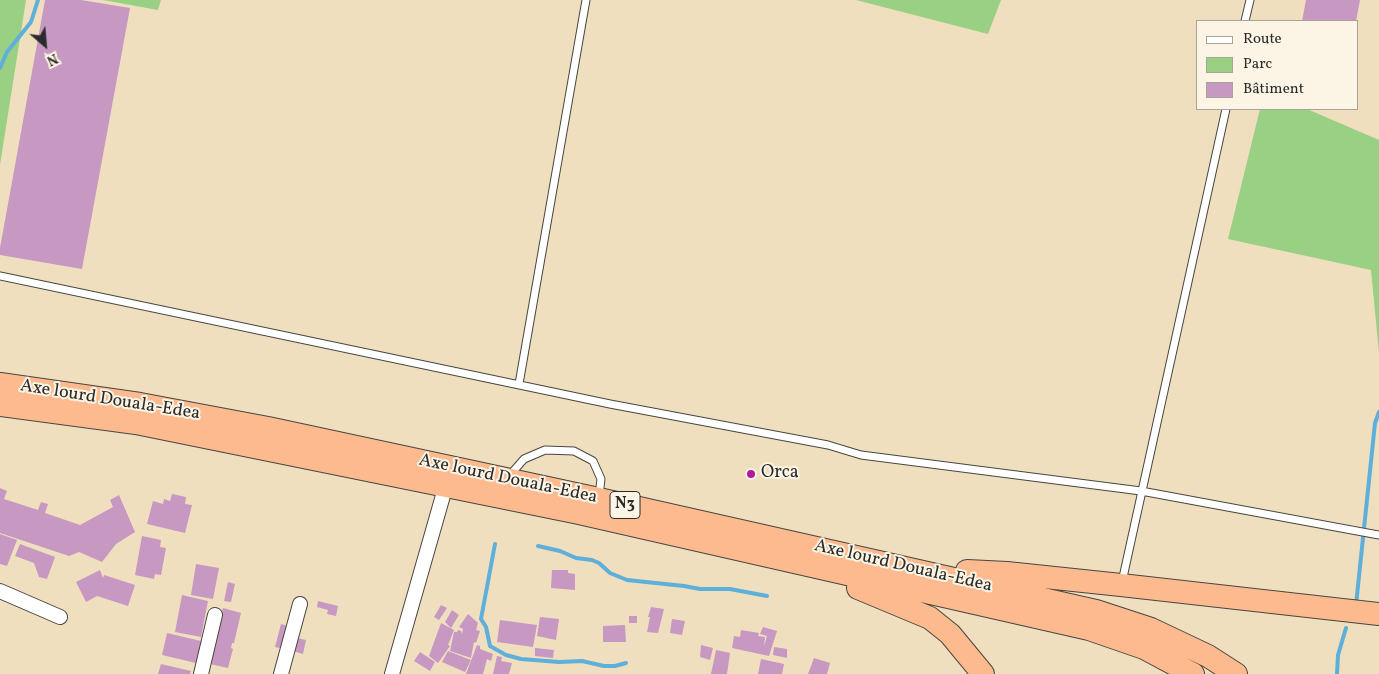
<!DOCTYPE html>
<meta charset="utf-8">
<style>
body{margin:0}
#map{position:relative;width:1379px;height:674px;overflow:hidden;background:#efdfbf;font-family:Vollkorn,serif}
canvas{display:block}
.legend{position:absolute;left:1196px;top:20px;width:162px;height:90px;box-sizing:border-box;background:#fcf5e5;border:1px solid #a8a49b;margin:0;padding:6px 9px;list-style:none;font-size:15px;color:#2b2b2b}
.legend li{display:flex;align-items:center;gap:10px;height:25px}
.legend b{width:25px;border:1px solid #a8a49b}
.north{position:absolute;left:20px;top:20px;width:50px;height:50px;-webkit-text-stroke:4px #fcf5e5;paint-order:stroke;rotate:153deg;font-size:14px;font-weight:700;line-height:20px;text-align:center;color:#2b2b2b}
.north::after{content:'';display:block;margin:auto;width:18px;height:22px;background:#2b2b2b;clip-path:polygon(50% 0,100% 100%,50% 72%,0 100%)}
</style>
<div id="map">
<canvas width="1379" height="674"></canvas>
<ul class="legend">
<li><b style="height:6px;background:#fff"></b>Route</li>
<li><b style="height:14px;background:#99d083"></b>Parc</li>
<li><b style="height:14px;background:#c798c2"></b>Bâtiment</li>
</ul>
<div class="north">N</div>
</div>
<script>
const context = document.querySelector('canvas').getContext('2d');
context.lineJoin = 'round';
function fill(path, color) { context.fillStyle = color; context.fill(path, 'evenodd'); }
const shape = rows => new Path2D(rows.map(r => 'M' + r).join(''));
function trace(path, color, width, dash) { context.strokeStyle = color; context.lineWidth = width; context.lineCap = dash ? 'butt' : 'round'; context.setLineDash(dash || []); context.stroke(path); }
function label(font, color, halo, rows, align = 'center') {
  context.font = font + ' Vollkorn,serif'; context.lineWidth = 4; context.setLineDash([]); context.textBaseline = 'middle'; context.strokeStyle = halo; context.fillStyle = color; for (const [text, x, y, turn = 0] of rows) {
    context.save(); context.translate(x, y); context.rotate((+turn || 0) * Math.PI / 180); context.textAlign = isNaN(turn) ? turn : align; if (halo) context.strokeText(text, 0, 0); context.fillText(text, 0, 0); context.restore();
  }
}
fill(shape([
 [0,0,26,0,0,165],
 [103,0,161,0,158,10],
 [856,0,1001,0,988,34],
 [1260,109,1307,109,1379,140,1379,353,1371,270,1228,239]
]), '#99d083');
trace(shape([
 [0,68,7,52,31,22,38,0],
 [495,544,481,619,486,627,490,646,506,655,521,659,559,662,582,661,604,666,615,666,626,663],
 [538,546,560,551,576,558,592,560,599,563,610,573,627,580,684,586,700,589,730,589,767,596],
 [1356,605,1375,423,1379,412],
 [1337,674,1338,655,1346,628]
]), '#5eafd9', 4);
fill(shape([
 [45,0,81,0,130,8,82,269,0,255,0,248],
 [1306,0,1360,0,1356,21,1302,21],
 [0,488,7,491,4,499,38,510,41,502,48,504,45,513,80,525,113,507,110,500,119,495,135,532,116,544,102,562,79,552,69,556,0,533],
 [172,494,186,497,185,504,192,505,185,533,147,524,153,501,163,504,164,499,170,501],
 [0,534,17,540,7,566,0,564],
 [142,536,161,540,160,547,166,548,161,575,155,574,154,579,135,575],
 [20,544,55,557,47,579,39,577,34,563,15,556],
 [196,564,219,568,213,599,191,595],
 [100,570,103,578,104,575,135,585,128,606,97,596,86,602,76,582],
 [552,570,568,570,568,573,575,574,575,590,551,588],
 [228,582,235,584,231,602,224,601],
 [182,595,208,601,201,637,175,632],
 [318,601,338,606,336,616,327,614,328,610,317,607],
 [441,605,447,608,439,620,434,617],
 [651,607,664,609,658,633,647,632,650,617,648,617],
 [223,608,241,613,234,643,232,643,231,648,233,649,228,668,210,664],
 [452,610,459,615,451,628,445,622],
 [468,614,478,623,476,630,480,631,476,643,474,642,471,658,450,651,454,632,457,632,458,630,461,631,462,634,463,629,459,627],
 [629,616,637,616,637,623,629,623],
 [540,617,559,619,556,640,537,636],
 [672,619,685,621,682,635,670,633],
 [500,620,537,625,533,647,497,642],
 [288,621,293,622,285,649,275,647,281,624,287,626],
 [441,623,454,630,448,645,450,646,438,663,429,656],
 [625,625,626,642,603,642,603,626],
 [763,627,777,631,769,656,732,648,734,636,740,637,741,630,759,633,758,636,765,637,764,646,767,636,760,634],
 [167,633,201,641,196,663,162,655],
 [292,637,306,640,303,654,289,650],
 [477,645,480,646,480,649,493,654,491,661,487,659,483,674,466,674],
 [701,645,713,648,710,660,700,657],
 [774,647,787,649,787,658,773,655],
 [535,648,554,650,553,658,535,656],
 [716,650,730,653,727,674,711,674],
 [448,651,471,660,465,672,442,662],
 [420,652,435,662,430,671,414,661],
 [497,656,502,657,501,661,512,663,509,674,493,674],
 [814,658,830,663,827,674,808,674],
 [761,659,784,664,782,674,758,674],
 [161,664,191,671,190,674,158,674]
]), '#c798c2');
const service = shape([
 [1245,21,1250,0],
 [0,276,610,404,828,445,861,455,1141,491,1379,535],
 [519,384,586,0],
 [510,475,524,459,545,450,574,451,593,461,601,479,599,496],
 [1122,582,1226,109]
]);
const minor = shape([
 [0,591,60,617],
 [201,674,215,615],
 [281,674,300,604],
 [392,674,446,485]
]);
const trunk = shape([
 [0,384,140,404,268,428,599,499,1096,611,1151,629,1208,656,1236,674],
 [0,405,136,423,579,513,1089,629,1144,648,1193,674],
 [967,571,1007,573,1121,585,1379,614],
 [858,588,930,618,950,634,983,674]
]);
trace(service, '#484641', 9);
trace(minor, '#484641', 16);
trace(trunk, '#484641', 24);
trace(service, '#fff', 7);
trace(minor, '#fff', 14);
trace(trunk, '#fcba8e', 22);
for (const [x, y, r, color] of [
 [751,474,5,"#b5179e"]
]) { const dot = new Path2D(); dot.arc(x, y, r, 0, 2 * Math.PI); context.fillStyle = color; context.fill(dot); trace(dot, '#fcf5e5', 2); }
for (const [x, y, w] of [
 [625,505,30]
]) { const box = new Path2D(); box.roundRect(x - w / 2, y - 13.5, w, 27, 4); context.fillStyle = '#fcf5e5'; context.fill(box); trace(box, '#2b2b2b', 1); }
label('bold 16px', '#2b2b2b', null, [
 ["N3",625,505]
]);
label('18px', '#2b2b2b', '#fcf5e5', [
 ["Axe lourd Douala-Edea",110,401,9],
 ["Axe lourd Douala-Edea",508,480,12],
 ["Axe lourd Douala-Edea",903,567,13]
]);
label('18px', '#2b2b2b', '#fcf5e5', [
 ["Orca",761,474]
], 'left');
</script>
